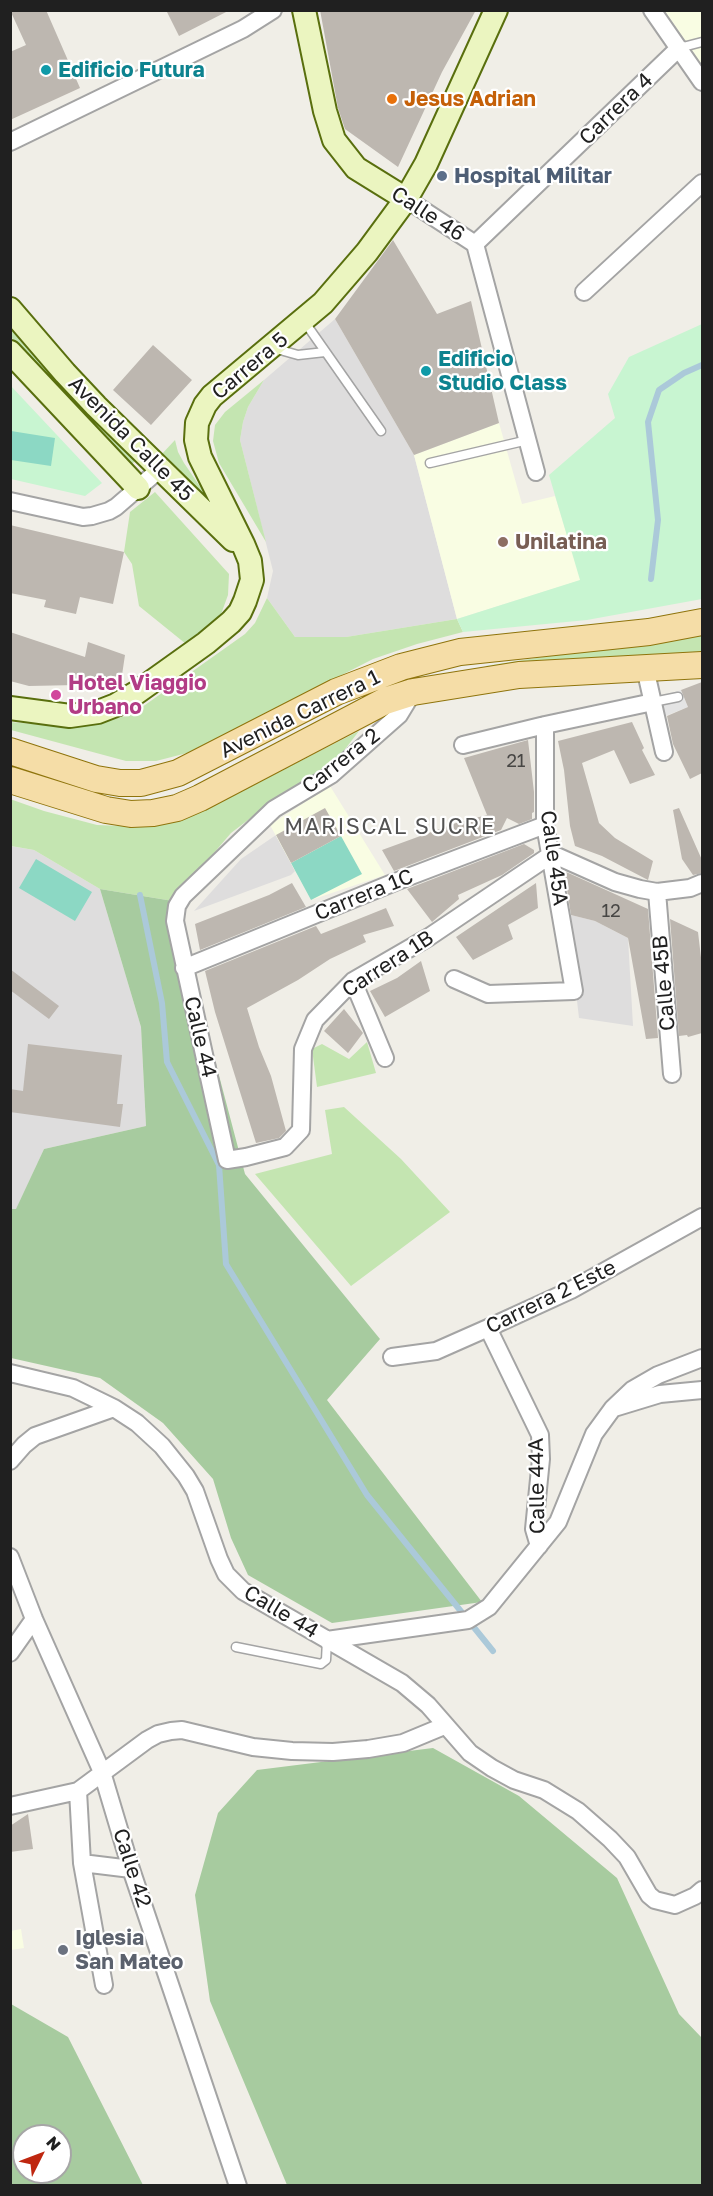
<!DOCTYPE html>
<style>
body{margin:0}
#map{position:relative;width:713px;height:2196px;overflow:hidden;background:#f0eee7;font-family:"Golos Text",sans-serif}
canvas{display:block}
.frame{position:absolute;inset:0;border:12px solid #202020;pointer-events:none}
.north{position:absolute;left:12px;top:2124px;width:60px;height:60px;box-sizing:border-box;background:#fff;border:2px solid #a6a6a6;border-radius:50%;rotate:48deg;font-size:16px;font-weight:700;line-height:24px;text-align:center;color:#202020}
.north::after{content:'';display:block;margin:auto;width:21px;height:27px;background:#bf2710;clip-path:polygon(50% 0,100% 100%,50% 72%,0 100%)}
</style>
<div id="map">
<canvas width="713" height="2196"></canvas>
<div class="frame"></div>
<div class="north">N</div>
</div>
<script>
const context = document.querySelector('canvas').getContext('2d');
context.lineJoin = 'round';
function fill(path, color) { context.fillStyle = color; context.fill(path, 'evenodd'); }
const shape = rows => new Path2D(rows.map(r => 'M' + r).join(''));
function trace(path, color, width, dash) { context.strokeStyle = color; context.lineWidth = width; context.lineCap = dash ? 'butt' : 'round'; context.setLineDash(dash || []); context.stroke(path); }
function label(font, color, halo, rows, align = 'center') {
  context.font = font + ' "Golos Text",sans-serif'; context.lineWidth = 4.5; context.setLineDash([]); context.textBaseline = 'middle'; context.strokeStyle = halo; context.fillStyle = color; for (const [text, x, y, turn = 0] of rows) {
    context.save(); context.translate(x, y); context.rotate((+turn || 0) * Math.PI / 180); context.textAlign = isNaN(turn) ? turn : align; if (halo) context.strokeText(text, 0, 0); context.fillText(text, 0, 0); context.restore();
  }
}
fill(shape([
 [335,319,414,455,457,619,346,637,295,637,267,598,273,571,240,440,243,422,248,407,264,380],
 [276,835,295,871,291,875,194,911,241,859],
 [10,846,34,850,100,889,141,1027,146,1126,44,1149,16,1210,10,1209],
 [567,914,595,921,628,938,633,1026,579,1018]
]), '#dedddd');
fill(shape([
 [665,11,702,11,702,65],
 [499,423,522,504,555,496,581,580,457,619,414,455],
 [330,786,385,875,311,900,270,825],
 [21,1929,24,1948,11,1950,11,1931]
]), '#f9fde3');
fill(shape([
 [10,325,136,460,131,465,32,362,11,337],
 [264,380,248,407,243,422,240,440,266,542,219,463,213,441,215,425,225,412],
 [175,440,178,452,184,463,218,513,160,456],
 [155,492,229,574,228,595,220,617,186,644,139,606,132,564,124,552,130,512],
 [267,598,295,637,346,637,457,619,463,632,417,644,373,659,191,752,156,761,126,761,11,730,10,722,58,726,99,722,131,715,245,634,255,623],
 [702,629,702,654,485,666,632,643],
 [359,731,339,757,306,781,269,804,231,833,173,901,100,889,34,850,11,846,10,799,44,811,97,825,147,827,214,805],
 [367,1042,376,1073,317,1087,312,1049,322,1044,349,1059],
 [344,1107,401,1159,450,1212,351,1286,255,1174,332,1154,325,1110]
]), '#c4e5b1');
fill(shape([
 [100,889,173,901,245,1174,380,1339,327,1400,482,1602,332,1623,248,1575,231,1538,213,1479,163,1423,100,1378,11,1358,10,1209,16,1209,44,1149,146,1126,141,1027],
 [433,1748,519,1796,617,1878,679,2014,702,2038,702,2185,287,2185,210,2001,195,1895,218,1813,257,1770],
 [11,2004,68,2037,143,2185,11,2185],
 [24,2136,60,2136,60,2172,24,2172]
]), '#a7cb9f');
fill(shape([
 [702,324,702,599,587,620,463,632,457,619,580,580,549,475,615,418,608,394,629,357],
 [10,385,102,483,85,496,11,479]
]), '#c8f5d1');
fill(shape([
 [11,431,55,438,51,466,11,460],
 [341,836,362,874,311,900,291,863],
 [36,859,92,892,75,921,19,888]
]), '#8cd8c4');
fill(shape([
 [681,690,688,707,663,717,659,697]
]), '#e4e4e4');
trace(shape([
 [651,579,658,520,648,422,659,390,684,373,702,365],
 [140,895,162,1003,167,1062,219,1165,226,1264,367,1495,493,1651]
]), '#abc9d9', 6);
fill(shape([
 [10,10,46,10,80,88,10,120,10,52,26,45],
 [166,10,230,10,179,36],
 [320,10,476,10,442,72,398,167,345,129,338,108],
 [393,240,437,314,471,301,499,423,414,455,335,319],
 [153,345,192,380,151,425,113,390],
 [10,525,124,552,113,604,80,597,76,614,44,607,46,600,10,593],
 [10,632,85,657,88,642,125,655,122,675,77,685,29,686,10,681],
 [702,682,702,773,690,779,673,744,667,716,688,707,681,690],
 [632,722,644,748,642,750,655,775,630,784,614,750,582,763,599,823,615,838,653,861,648,880,602,856,575,846,570,826,564,770,558,741],
 [528,740,534,792,534,812,532,813,532,819,519,824,507,818,501,830,394,871,382,850,456,823,487,815,464,758],
 [325,808,341,836,291,863,276,835],
 [679,808,702,860,702,873,693,875,682,859,673,810],
 [524,844,534,850,534,853,502,875,458,895,459,899,432,922,407,889],
 [564,871,648,909,658,1038,646,1039,628,938,595,921,571,915],
 [292,883,306,907,200,950,195,924,269,895],
 [536,883,538,908,508,925,513,939,473,960,456,937],
 [386,908,394,926,363,935,366,942,330,959,298,980,247,1008,259,1047,271,1076,286,1131,279,1138,256,1143,215,1012,205,971,316,926,321,934],
 [670,919,698,932,702,966,702,1033,688,1037,687,1035,679,1036],
 [421,961,430,991,385,1017,370,991,397,978],
 [10,969,59,1006,49,1019,10,990],
 [344,1009,363,1033,348,1053,324,1031],
 [28,1044,122,1055,117,1104,123,1104,120,1127,10,1112,10,1089,23,1091],
 [28,1814,33,1849,10,1852,10,1826]
]), '#bdb7b0');
const lane = shape([
 [679,48,702,42],
 [304,321,381,431],
 [273,348,298,355,325,352],
 [430,463,528,440],
 [653,702,678,697],
 [236,1647,321,1664,326,1660,327,1640]
]);
const street = shape([
 [652,10,702,82],
 [10,142,243,29,273,10],
 [406,199,475,244,536,472],
 [475,244,679,48],
 [584,292,702,183],
 [10,501,83,517,92,516,109,511,116,507,160,469],
 [645,668,664,752],
 [413,692,399,715,331,775,274,809,183,896,177,906,175,921,227,1160,246,1157,285,1147,301,1130,303,1049,315,1020,353,981,429,937,552,854,615,882,640,889,657,892,690,888,702,883],
 [463,745,545,725,653,702],
 [657,892,672,1074],
 [184,968,395,882,545,825],
 [454,979,488,994,574,991,545,825,545,725],
 [353,981,385,1058],
 [488,1328,540,1435,541,1459,534,1529,539,1546],
 [392,1357,436,1351,488,1328,571,1290,702,1217],
 [10,1373,73,1388,114,1408,137,1423,162,1446,186,1476,195,1491,219,1559,226,1574,243,1591,402,1683,428,1705,470,1753,492,1768,514,1780,544,1790,578,1811,610,1839,627,1857,649,1895,655,1900,675,1905,695,1896,702,1890],
 [614,1408,660,1394,702,1390],
 [10,1461,24,1445,35,1436,114,1408],
 [10,1557,34,1619,102,1772,131,1869,238,2186],
 [327,1640,468,1620,489,1607,558,1522,594,1434,613,1408,632,1390,658,1375,702,1358],
 [10,1653,34,1619],
 [78,1791,82,1863,104,1985],
 [10,1806,78,1791,147,1740,158,1734,171,1731,182,1730,253,1747,292,1751,333,1752,368,1749,403,1743,444,1726],
 [82,1863,131,1869]
]);
const secondary = shape([
 [304,10,325,111,334,140,356,168,406,199],
 [10,309,65,373,96,406,233,540],
 [10,352,138,488],
 [10,708,70,716,98,712,116,705,136,693,206,643,231,622,240,612,245,601,252,580,250,561,243,544,200,457,196,440,197,423,205,405,212,396,323,303,367,252,406,199,426,164,496,10]
]);
const primary = shape([
 [10,751,96,779,120,783,141,783,178,773,336,692,401,667,460,652,649,632,702,622],
 [10,780,106,810,131,814,153,813,177,808,200,798,385,701,413,692,519,675,702,665]
]);
trace(lane, '#a4a4a4', 11);
trace(street, '#a4a4a4', 20);
trace(secondary, '#596f0e', 26);
trace(primary, '#8f740c', 28);
trace(lane, '#fff', 8);
trace(street, '#fff', 16);
trace(secondary, '#ebf5c0', 22);
trace(primary, '#f5dda7', 26);
for (const [x, y, r, color] of [
 [46,70,6,"#0f9aa8"],
 [392,99,6,"#e8710a"],
 [442,176,6,"#5c6f8a"],
 [426,371,6,"#0f9aa8"],
 [503,542,6,"#8d6e63"],
 [56,695,6,"#d1479c"],
 [63,1950,6,"#6b7280"]
]) { const dot = new Path2D(); dot.arc(x, y, r, 0, 2 * Math.PI); context.fillStyle = color; context.fill(dot); trace(dot, '#fff', 2); }
label('18px', '#474644', null, [
 ["21",516,761],
 ["12",611,911]
]);
label('bold 21px', '#0d838f', '#fff', [
 ["Edificio Futura",58,70],
 ["Edificio",438,359],
 ["Studio Class",438,383]
], 'left');
label('bold 21px', '#c56008', '#fff', [
 ["Jesus Adrian",404,99]
], 'left');
label('21px', '#202020', '#fff', [
 ["Carrera 4",616,109,-44],
 ["Calle 46",428,214,33],
 ["Carrera 5",250,366,-40],
 ["Avenida Calle 45",131,439,45],
 ["Avenida Carrera 1",300,714,-26],
 ["Carrera 2",341,761,-38],
 ["Calle 45A",554,858,82],
 ["Carrera 1C",364,895,-22],
 ["Carrera 1B",388,964,-33],
 ["Calle 45B",664,983,-95],
 ["Calle 44",200,1037,77],
 ["Carrera 2 Este",551,1297,-26],
 ["Calle 44A",537,1486,-91],
 ["Calle 44",281,1612,31],
 ["Calle 42",132,1868,72]
]);
label('bold 21px', '#4e5e75', '#fff', [
 ["Hospital Militar",454,176]
], 'left');
label('bold 21px', '#785e54', '#fff', [
 ["Unilatina",515,542]
], 'left');
label('bold 21px', '#b23c85', '#fff', [
 ["Hotel Viaggio",68,683],
 ["Urbano",68,707]
], 'left');
label('bold 21px', '#5b616d', '#fff', [
 ["Iglesia",75,1938],
 ["San Mateo",75,1962]
], 'left');
context.letterSpacing = '1.5px';
label('22px', '#535353', '#fff', [
 ["MARISCAL SUCRE",390,827]
]);
context.letterSpacing = '0px';
</script>
